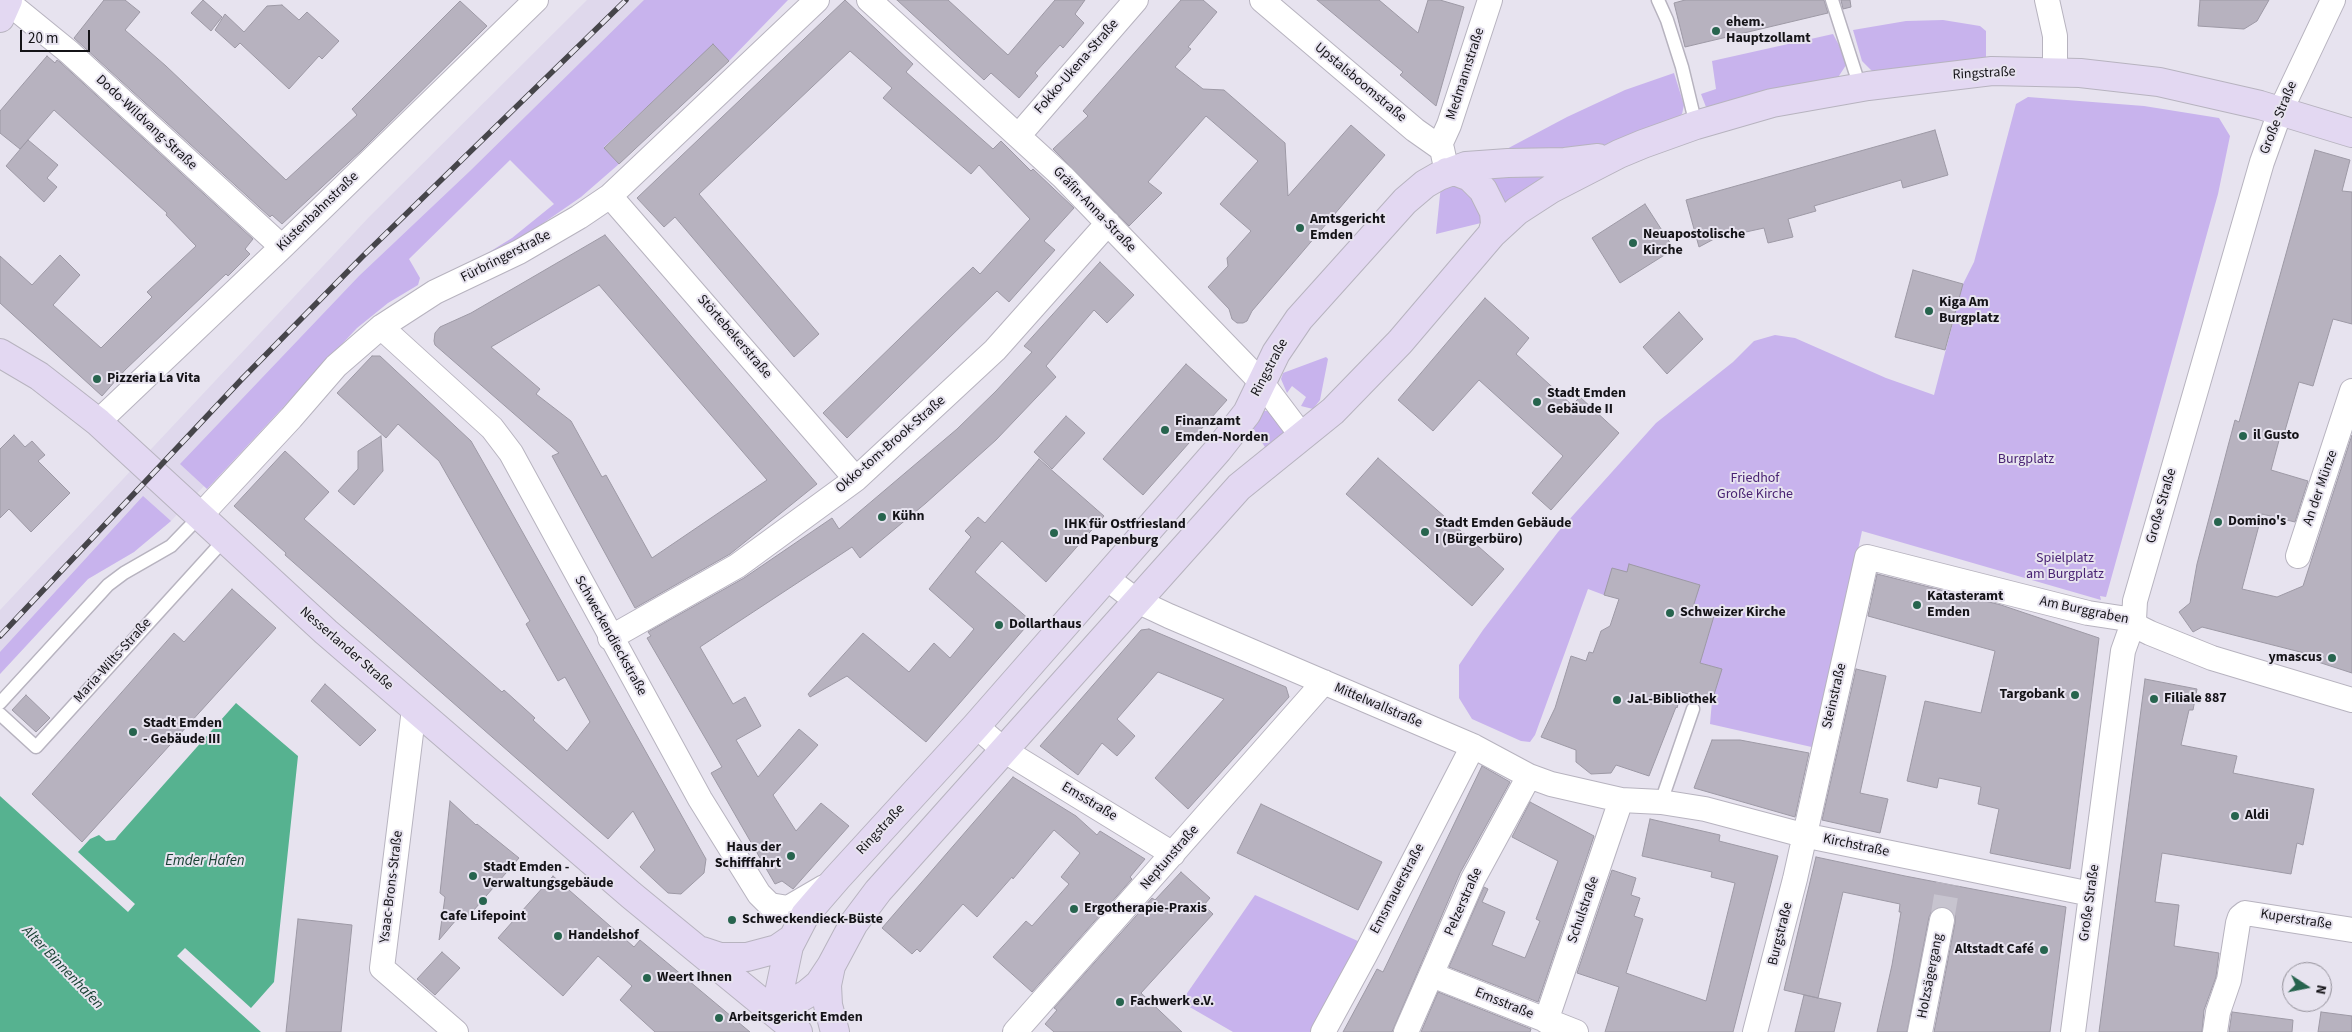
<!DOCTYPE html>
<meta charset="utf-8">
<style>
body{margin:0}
#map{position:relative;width:2352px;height:1032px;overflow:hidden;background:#e7e3ef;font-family:"Source Sans 3",sans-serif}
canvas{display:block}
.north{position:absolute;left:2282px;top:962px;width:50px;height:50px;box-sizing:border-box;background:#e7e3ef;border:1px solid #939099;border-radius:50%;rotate:101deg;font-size:14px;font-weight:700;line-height:20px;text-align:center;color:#141317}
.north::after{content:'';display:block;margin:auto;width:18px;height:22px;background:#27644e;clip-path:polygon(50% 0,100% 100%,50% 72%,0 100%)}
.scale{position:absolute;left:20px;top:30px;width:70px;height:22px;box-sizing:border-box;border:2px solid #141317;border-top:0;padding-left:6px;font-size:15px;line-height:18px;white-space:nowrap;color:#141317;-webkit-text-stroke:4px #e7e3ef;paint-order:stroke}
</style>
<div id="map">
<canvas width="2352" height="1032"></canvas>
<div class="north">N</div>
<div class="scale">20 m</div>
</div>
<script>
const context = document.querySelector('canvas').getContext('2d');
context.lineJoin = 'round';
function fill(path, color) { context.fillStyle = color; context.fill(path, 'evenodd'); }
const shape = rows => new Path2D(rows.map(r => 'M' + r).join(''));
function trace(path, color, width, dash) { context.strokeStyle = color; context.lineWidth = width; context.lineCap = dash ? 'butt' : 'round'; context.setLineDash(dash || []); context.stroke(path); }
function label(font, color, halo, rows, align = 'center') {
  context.font = font + ' "Source Sans 3",sans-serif'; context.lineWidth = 4; context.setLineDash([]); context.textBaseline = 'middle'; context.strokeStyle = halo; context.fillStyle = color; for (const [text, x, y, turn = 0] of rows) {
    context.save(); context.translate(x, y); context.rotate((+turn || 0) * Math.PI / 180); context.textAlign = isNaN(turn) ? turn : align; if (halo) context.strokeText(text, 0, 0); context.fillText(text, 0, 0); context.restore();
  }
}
fill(shape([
 [587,0,645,0,389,260,239,449,171,521,134,552,88,579,0,674,0,610,369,217]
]), '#dfd8ec');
fill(shape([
 [644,0,788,0,729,61,713,45,604,147,619,164,581,197,516,242,449,277,512,238,554,204,510,160,409,259,420,278,418,285,388,303,357,328,207,489,180,464,359,276,470,171],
 [1943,20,1980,26,1986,31,1986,58,1874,73,1862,61,1853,30,1906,21],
 [1833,34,1848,62,1837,79,1776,90,1706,107,1701,94,1716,89,1712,61],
 [1674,73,1684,105,1682,114,1675,119,1591,150,1501,152,1567,117,1625,90],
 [2028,97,2144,106,2219,118,2230,136,2218,194,2106,597,2100,596,2101,600,1862,531,1816,748,1710,724,1712,701,1721,669,1700,663,1713,616,1692,610,1699,585,1627,572,1604,595,1588,589,1535,735,1530,742,1521,741,1472,719,1459,698,1459,665,1483,630,1558,532,1656,423,1733,362,1754,341,1775,335,1795,338,1886,378,1934,395,1963,284,1974,262,2016,104],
 [1568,167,1506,210,1476,172],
 [1441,185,1456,186,1470,191,1480,204,1481,223,1436,234],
 [1326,357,1328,359,1320,400,1313,409,1301,406,1306,397,1292,386,1287,393,1281,379,1283,373],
 [1259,411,1270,411,1286,430,1283,440,1268,452,1250,423],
 [143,496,171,521,134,552,88,579,0,674,0,652],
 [1255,895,1369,946,1323,1032,1233,1032,1181,1002]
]), '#c8b3ed');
fill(shape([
 [236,703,298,756,274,982,251,1008,185,948,177,956,261,1032,0,1032,0,796,128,912,135,904,78,852,90,839,99,835,106,841,115,840,118,836]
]), '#56b290');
const building = shape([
 [104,0,125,0,140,12,125,30,166,66,286,180,357,115,352,109,460,1,487,26,362,150,282,224,272,215,270,217,74,38,104,0],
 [203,0,222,17,211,31,191,13,203,0],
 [845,0,913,64,906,72,993,149,1001,141,1031,171,1033,169,1074,208,1044,241,1055,250,1009,302,997,291,847,438,823,413,973,267,980,274,1030,219,979,165,971,174,883,98,892,88,850,51,699,194,819,334,794,357,675,217,664,227,637,198,845,0],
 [897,0,948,0,1008,55,1055,0,1085,0,1075,14,1084,23,1063,48,1060,45,1035,73,1038,76,1019,98,991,73,984,80,897,0],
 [1181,0,1203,0,1217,12,1188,47,1191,49,1175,67,1203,89,1224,90,1285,143,1288,196,1351,125,1385,155,1252,311,1247,321,1243,323,1237,323,1232,319,1229,309,1208,287,1228,266,1227,258,1251,231,1220,204,1258,161,1206,116,1148,182,1162,193,1129,226,1053,149,1088,116,1083,111,1181,0],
 [1317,0,1379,0,1418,33,1428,0,1440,0,1464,7,1436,106,1400,75,1403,72,1317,0],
 [1685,0,1824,0,1828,13,1685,47,1674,3,1685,0],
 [1841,0,1850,0,1851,7,1843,9,1841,0],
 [2200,0,2269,0,2257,21,2244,29,2198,26,2200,0],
 [282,5,299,20,307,12,339,41,322,59,319,56,289,89,240,43,235,48,215,30,225,14,244,32,267,6,282,5],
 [713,44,729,61,619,164,604,148,713,44],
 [47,56,55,63,57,60,60,62,253,239,245,249,250,254,228,276,226,274,125,370,102,396,0,303,0,256,32,285,60,255,80,275,53,305,101,348,152,297,147,292,196,246,166,215,167,213,54,110,20,149,0,133,0,111,47,56],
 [1935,130,1948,175,1903,188,1901,180,1814,206,1816,211,1788,219,1793,237,1768,243,1764,228,1714,239,1699,247,1686,200,1935,130],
 [28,140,58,165,47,178,57,187,44,202,6,166,28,140],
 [2315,150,2350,160,2342,191,2352,192,2352,324,2333,319,2313,386,2299,382,2284,434,2281,433,2271,470,2308,481,2295,522,2262,514,2242,589,2277,597,2303,586,2352,435,2352,673,2315,661,2316,656,2202,627,2193,632,2179,612,2190,603,2197,564,2228,446,2235,420,2239,422,2315,150],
 [1645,204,1674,249,1620,283,1592,238,1645,204],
 [605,235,817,484,730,554,635,608,552,456,559,453,435,345,434,341,435,333,440,327,471,313,605,235],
 [599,285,767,480,652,558,606,475,602,477,571,421,536,394,540,389,491,347,599,285],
 [1100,262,1134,295,1107,323,1094,310,1046,366,1056,377,996,440,926,503,860,558,852,547,700,647,733,704,745,697,761,726,736,740,758,777,799,729,818,745,773,795,796,831,821,803,849,826,793,889,782,881,775,884,711,773,722,767,647,638,651,636,648,632,744,578,832,518,839,529,859,512,957,429,996,391,1032,352,1024,346,1100,262],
 [1913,270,1963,284,1945,350,1895,337,1913,270],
 [1485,298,1529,338,1516,354,1572,405,1580,397,1619,433,1551,510,1532,493,1563,456,1479,380,1433,431,1398,400,1485,298],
 [1679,312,1703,339,1667,374,1643,347,1679,312],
 [372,356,380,356,471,441,495,483,706,859,704,873,681,894,668,893,640,867,655,850,633,811,608,839,285,555,286,553,234,506,285,451,329,492,304,519,502,692,504,690,535,718,533,720,567,751,590,722,565,677,558,681,526,624,530,621,439,461,398,424,386,438,337,393,372,356],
 [1186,364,1227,400,1143,495,1103,459,1186,364],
 [1066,416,1085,433,1052,469,1034,452,1066,416],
 [14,435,25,447,32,441,45,455,38,461,70,493,31,532,9,509,0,518,0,449,14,435],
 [381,436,383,471,354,505,338,491,358,469,358,451,381,436],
 [1378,458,1504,569,1472,606,1346,494,1378,458],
 [1039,459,1104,516,1046,582,1002,541,975,572,1031,621,926,742,847,676,810,697,808,694,863,633,909,672,934,643,950,658,974,629,929,589,971,537,965,531,978,517,985,523,1039,459],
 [1629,564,1700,585,1692,610,1714,616,1700,663,1722,669,1712,701,1681,692,1677,708,1676,707,1649,776,1616,765,1611,773,1591,774,1576,762,1576,750,1541,737,1555,708,1571,656,1586,661,1589,652,1593,653,1601,631,1610,626,1619,599,1604,595,1612,568,1627,572,1629,564],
 [1877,574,2001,605,2099,638,2070,869,1990,853,1999,809,1978,804,1981,787,1939,778,1937,788,1907,781,1925,701,1981,713,1995,651,1868,616,1877,574],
 [232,589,276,628,82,842,32,794,174,633,184,642,232,589],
 [1149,629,1286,687,1289,697,1188,809,1155,778,1224,699,1158,672,1117,719,1135,736,1117,756,1102,743,1078,775,1040,746,1141,630,1149,629],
 [1856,669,1886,676,1860,793,1888,799,1880,833,1822,820,1856,669],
 [2145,679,2197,689,2193,710,2189,710,2181,745,2237,756,2233,773,2314,789,2303,845,2297,843,2291,874,2162,853,2155,902,2179,905,2174,946,2219,953,2216,977,2204,1010,2202,1032,2099,1032,2145,679],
 [325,684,376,730,360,746,311,701,325,684],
 [26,695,50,718,36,732,12,710,26,695],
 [1712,740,1740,740,1809,753,1795,817,1694,788,1712,740],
 [1482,766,1510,782,1460,873,1392,1032,1343,1032,1377,969,1383,972,1482,766],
 [1013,777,1076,816,1097,835,1100,831,1145,859,1130,877,1132,879,1032,992,993,957,1026,921,1032,926,1069,884,1061,877,1080,853,1054,830,1013,879,1012,877,977,917,963,904,920,952,917,949,912,954,882,928,1013,777],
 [450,801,476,825,477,824,519,858,467,918,462,913,439,940,445,897,440,893,450,801],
 [1530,802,1594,836,1538,1002,1449,967,1484,887,1488,889,1482,902,1505,912,1492,945,1525,958,1540,921,1536,919,1558,861,1512,837,1530,802],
 [1261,804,1382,862,1358,910,1237,853,1261,804],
 [1650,819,1720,835,1719,841,1778,856,1733,1032,1605,1032,1619,987,1577,973,1612,870,1636,878,1631,895,1640,898,1634,916,1643,919,1626,973,1706,1001,1735,883,1711,877,1712,872,1642,856,1650,819],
 [1816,857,1905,876,2066,907,2050,1032,1934,1032,1955,923,1955,916,1951,910,1944,906,1932,911,1929,917,1907,1032,1877,1032,1892,965,1901,912,1899,912,1900,904,1843,892,1818,998,1784,990,1816,857],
 [1181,872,1210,898,1204,905,1213,914,1141,993,1182,1032,1054,1032,1045,1024,1057,1010,1054,1008,1152,898,1155,900,1181,872],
 [553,876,634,947,640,940,750,1032,655,1032,620,1000,632,986,598,956,563,996,498,938,553,876],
 [298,919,352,925,341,1032,286,1032,298,919],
 [442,952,460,968,435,995,417,979,442,952],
 [1438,992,1531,1029,1530,1032,1421,1032,1438,992],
 [1804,995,1841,1003,1834,1032,1795,1032,1804,995],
 [2232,1012,2293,1020,2292,1032,2229,1032,2232,1012],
 [2321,1012,2352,1016,2352,1032,2318,1032,2321,1012]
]);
fill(building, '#b7b2bf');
trace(building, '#9d99a5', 1);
trace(shape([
 [1942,920,1948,884]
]), '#c7c4cf', 24, [24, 12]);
const lane = shape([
 [1658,0,1667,20,1682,67,1696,125],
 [1832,0,1860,87],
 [0,703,108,585,124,573,171,546,199,517],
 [0,714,36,747,224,540],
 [1661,802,1693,709]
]);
const street = shape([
 [5,0,69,52,282,247],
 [869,0,1063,177,1262,383,1302,436],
 [1262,0,1415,130,1442,149,1447,172],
 [2047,0,2055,36,2055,72],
 [1019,135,1136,0],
 [1439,147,1449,125,1490,0],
 [610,196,856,479],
 [381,327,492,428,511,453,700,799,759,894,770,905,788,908,824,887],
 [98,422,282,247,536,0],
 [199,517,291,418,336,366,381,327,435,292,519,252,579,217,610,196,817,0],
 [2298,556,2352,391],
 [1105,577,1137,601,1169,616,1473,746,1529,776,1551,784,1621,800,1661,802,1705,809,1803,835,2091,894],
 [2134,620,2138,627,2150,633,2212,658,2352,700],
 [610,638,737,566,856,479,995,350,1108,223],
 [414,709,382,968,456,1032],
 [976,726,1005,751,1173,854],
 [1432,975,1576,1032],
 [1546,1021,1621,800],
 [1015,1032,1324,682],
 [1323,1032,1365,955,1473,746],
 [1406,1032,1473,879,1529,776],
 [1755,1032,1795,879,1867,557,2088,613,2134,620],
 [1920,1032,1942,920],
 [2073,1032,2123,651,2134,620,2135,601,2262,162,2280,112,2333,0],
 [2215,1032,2218,1012,2229,980,2238,923,2240,917,2245,913,2352,930]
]);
const secondary = shape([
 [0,18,8,0],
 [1447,172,1457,172,1470,177,1483,190,1494,212,1495,224,1492,234],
 [0,353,39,376,98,422,326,632,631,895,798,1032],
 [702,951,720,957,747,957,777,949,793,938],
 [775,1012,789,946,805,915,837,878,976,726,1218,450,1247,413,1276,353,1299,319,1405,201,1425,184,1439,176,1466,166,1508,163,1565,162,1598,158],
 [775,1012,807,994,819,984,831,966],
 [835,1032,828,1005,827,985,831,966,854,923,878,891,1239,487,1333,411,1400,342,1492,234,1517,211,1551,189,1619,154,1643,144,1696,125,1772,103,1868,86,1992,71,2080,73,2159,82,2260,105,2352,133]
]);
trace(lane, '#b7b3bf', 15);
trace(street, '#b7b3bf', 26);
trace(secondary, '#b7b3bf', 30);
trace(lane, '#fff', 12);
trace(street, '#fff', 24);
trace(secondary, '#e3d8f2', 28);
const rail = shape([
 [0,636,241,380,363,256,626,0]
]);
trace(rail, '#46454a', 5.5);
trace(rail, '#e7e3ef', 4, [11]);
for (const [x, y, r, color] of [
 [1716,31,5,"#27644e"],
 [1300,228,5,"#27644e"],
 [1633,243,5,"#27644e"],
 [1929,311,5,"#27644e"],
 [97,379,5,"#27644e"],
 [1537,402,5,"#27644e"],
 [1165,430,5,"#27644e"],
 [2243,436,5,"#27644e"],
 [882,517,5,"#27644e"],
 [2218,522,5,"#27644e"],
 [1425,532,5,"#27644e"],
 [1054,533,5,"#27644e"],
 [1917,605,5,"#27644e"],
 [1670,613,5,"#27644e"],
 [999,625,5,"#27644e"],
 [2332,658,5,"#27644e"],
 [2075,695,5,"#27644e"],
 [2154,699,5,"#27644e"],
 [1617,700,5,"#27644e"],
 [133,732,5,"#27644e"],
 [2235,816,5,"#27644e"],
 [791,856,5,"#27644e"],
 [473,876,5,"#27644e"],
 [483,901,5,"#27644e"],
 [1074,909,5,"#27644e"],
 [732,920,5,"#27644e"],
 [558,936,5,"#27644e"],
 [2044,950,5,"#27644e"],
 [647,978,5,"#27644e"],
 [1120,1002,5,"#27644e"],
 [719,1018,5,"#27644e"]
]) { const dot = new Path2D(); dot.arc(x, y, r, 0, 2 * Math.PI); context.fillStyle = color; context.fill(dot); trace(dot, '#e7e3ef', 2); }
label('bold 14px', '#141317', '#e7e3ef', [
 ["ehem.",1726,23],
 ["Hauptzollamt",1726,39],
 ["Amtsgericht",1310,220],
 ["Emden",1310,236],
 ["Neuapostolische",1643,235],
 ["Kirche",1643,251],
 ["Kiga Am",1939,303],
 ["Burgplatz",1939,319],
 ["Pizzeria La Vita",107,379],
 ["Stadt Emden",1547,394],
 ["Gebäude II",1547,410],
 ["Finanzamt",1175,422],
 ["Emden-Norden",1175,438],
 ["il Gusto",2253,436],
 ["Kühn",892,517],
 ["Domino's",2228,522],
 ["Stadt Emden Gebäude",1435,524],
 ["I (Bürgerbüro)",1435,540],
 ["IHK für Ostfriesland",1064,525],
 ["und Papenburg",1064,541],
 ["Katasteramt",1927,597],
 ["Emden",1927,613],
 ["Schweizer Kirche",1680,613],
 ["Dollarthaus",1009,625],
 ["ymascus",2322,658,"right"],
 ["Targobank",2065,695,"right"],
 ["Filiale 887",2164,699],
 ["JaL-Bibliothek",1627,700],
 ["Stadt Emden",143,724],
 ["- Gebäude III",143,740],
 ["Aldi",2245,816],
 ["Haus der",781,848,"right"],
 ["Schifffahrt",781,864,"right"],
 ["Stadt Emden -",483,868],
 ["Verwaltungsgebäude",483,884],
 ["Ergotherapie-Praxis",1084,909],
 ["Cafe Lifepoint",483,917,"center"],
 ["Schweckendieck-Büste",742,920],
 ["Handelshof",568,936],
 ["Altstadt Café",2034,950,"right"],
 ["Weert Ihnen",657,978],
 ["Fachwerk e.V.",1130,1002],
 ["Arbeitsgericht Emden",729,1018]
], 'left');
label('14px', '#141317', '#e7e3ef', [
 ["Fokko-Ukena-Straße",1077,67,-49],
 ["Medmannstraße",1466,74,-72],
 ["Ringstraße",1984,74,-3],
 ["Upstalsboomstraße",1360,83,40],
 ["Große Straße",2279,118,-68],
 ["Dodo-Wildvang-Straße",146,123,43],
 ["Gräfin-Anna-Straße",1094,210,46],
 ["Küstenbahnstraße",318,212,-44],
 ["Fürbringerstraße",506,257,-27],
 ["Störtebekerstraße",734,337,49],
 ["Ringstraße",1270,368,-62],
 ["Okko-tom-Brook-Straße",891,445,-41],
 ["An der Münze",2321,488,-71],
 ["Große Straße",2162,506,-74],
 ["Am Burggraben",2084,611,12],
 ["Schweckendieckstraße",610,636,61],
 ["Nesserlander Straße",346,649,41],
 ["Maria-Wilts-Straße",113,661,-48],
 ["Steinstraße",1835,696,-77],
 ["Mittelwallstraße",1378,706,23],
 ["Emsstraße",1089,802,31],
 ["Ringstraße",881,830,-47],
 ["Kirchstraße",1856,846,12],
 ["Neptunstraße",1170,858,-49],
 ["Ysaac-Brons-Straße",392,887,-83],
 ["Emsmauerstraße",1398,889,-62],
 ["Pelzerstraße",1464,902,-66],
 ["Große Straße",2090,903,-82],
 ["Schulstraße",1584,910,-71],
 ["Kuperstraße",2296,920,9],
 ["Burgstraße",1781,934,-76],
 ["Holzsägergang",1931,976,-79],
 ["Emsstraße",1504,1004,22]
]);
label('14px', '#492373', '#e7e3ef', [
 ["Burgplatz",2026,460],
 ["Friedhof",1755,479],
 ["Große Kirche",1755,495],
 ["Spielplatz",2065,559],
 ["am Burgplatz",2065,575]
]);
label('italic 15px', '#194133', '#e7e3ef', [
 ["Emder Hafen",205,862],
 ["Alter Binnenhafen",62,968,46]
]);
</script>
